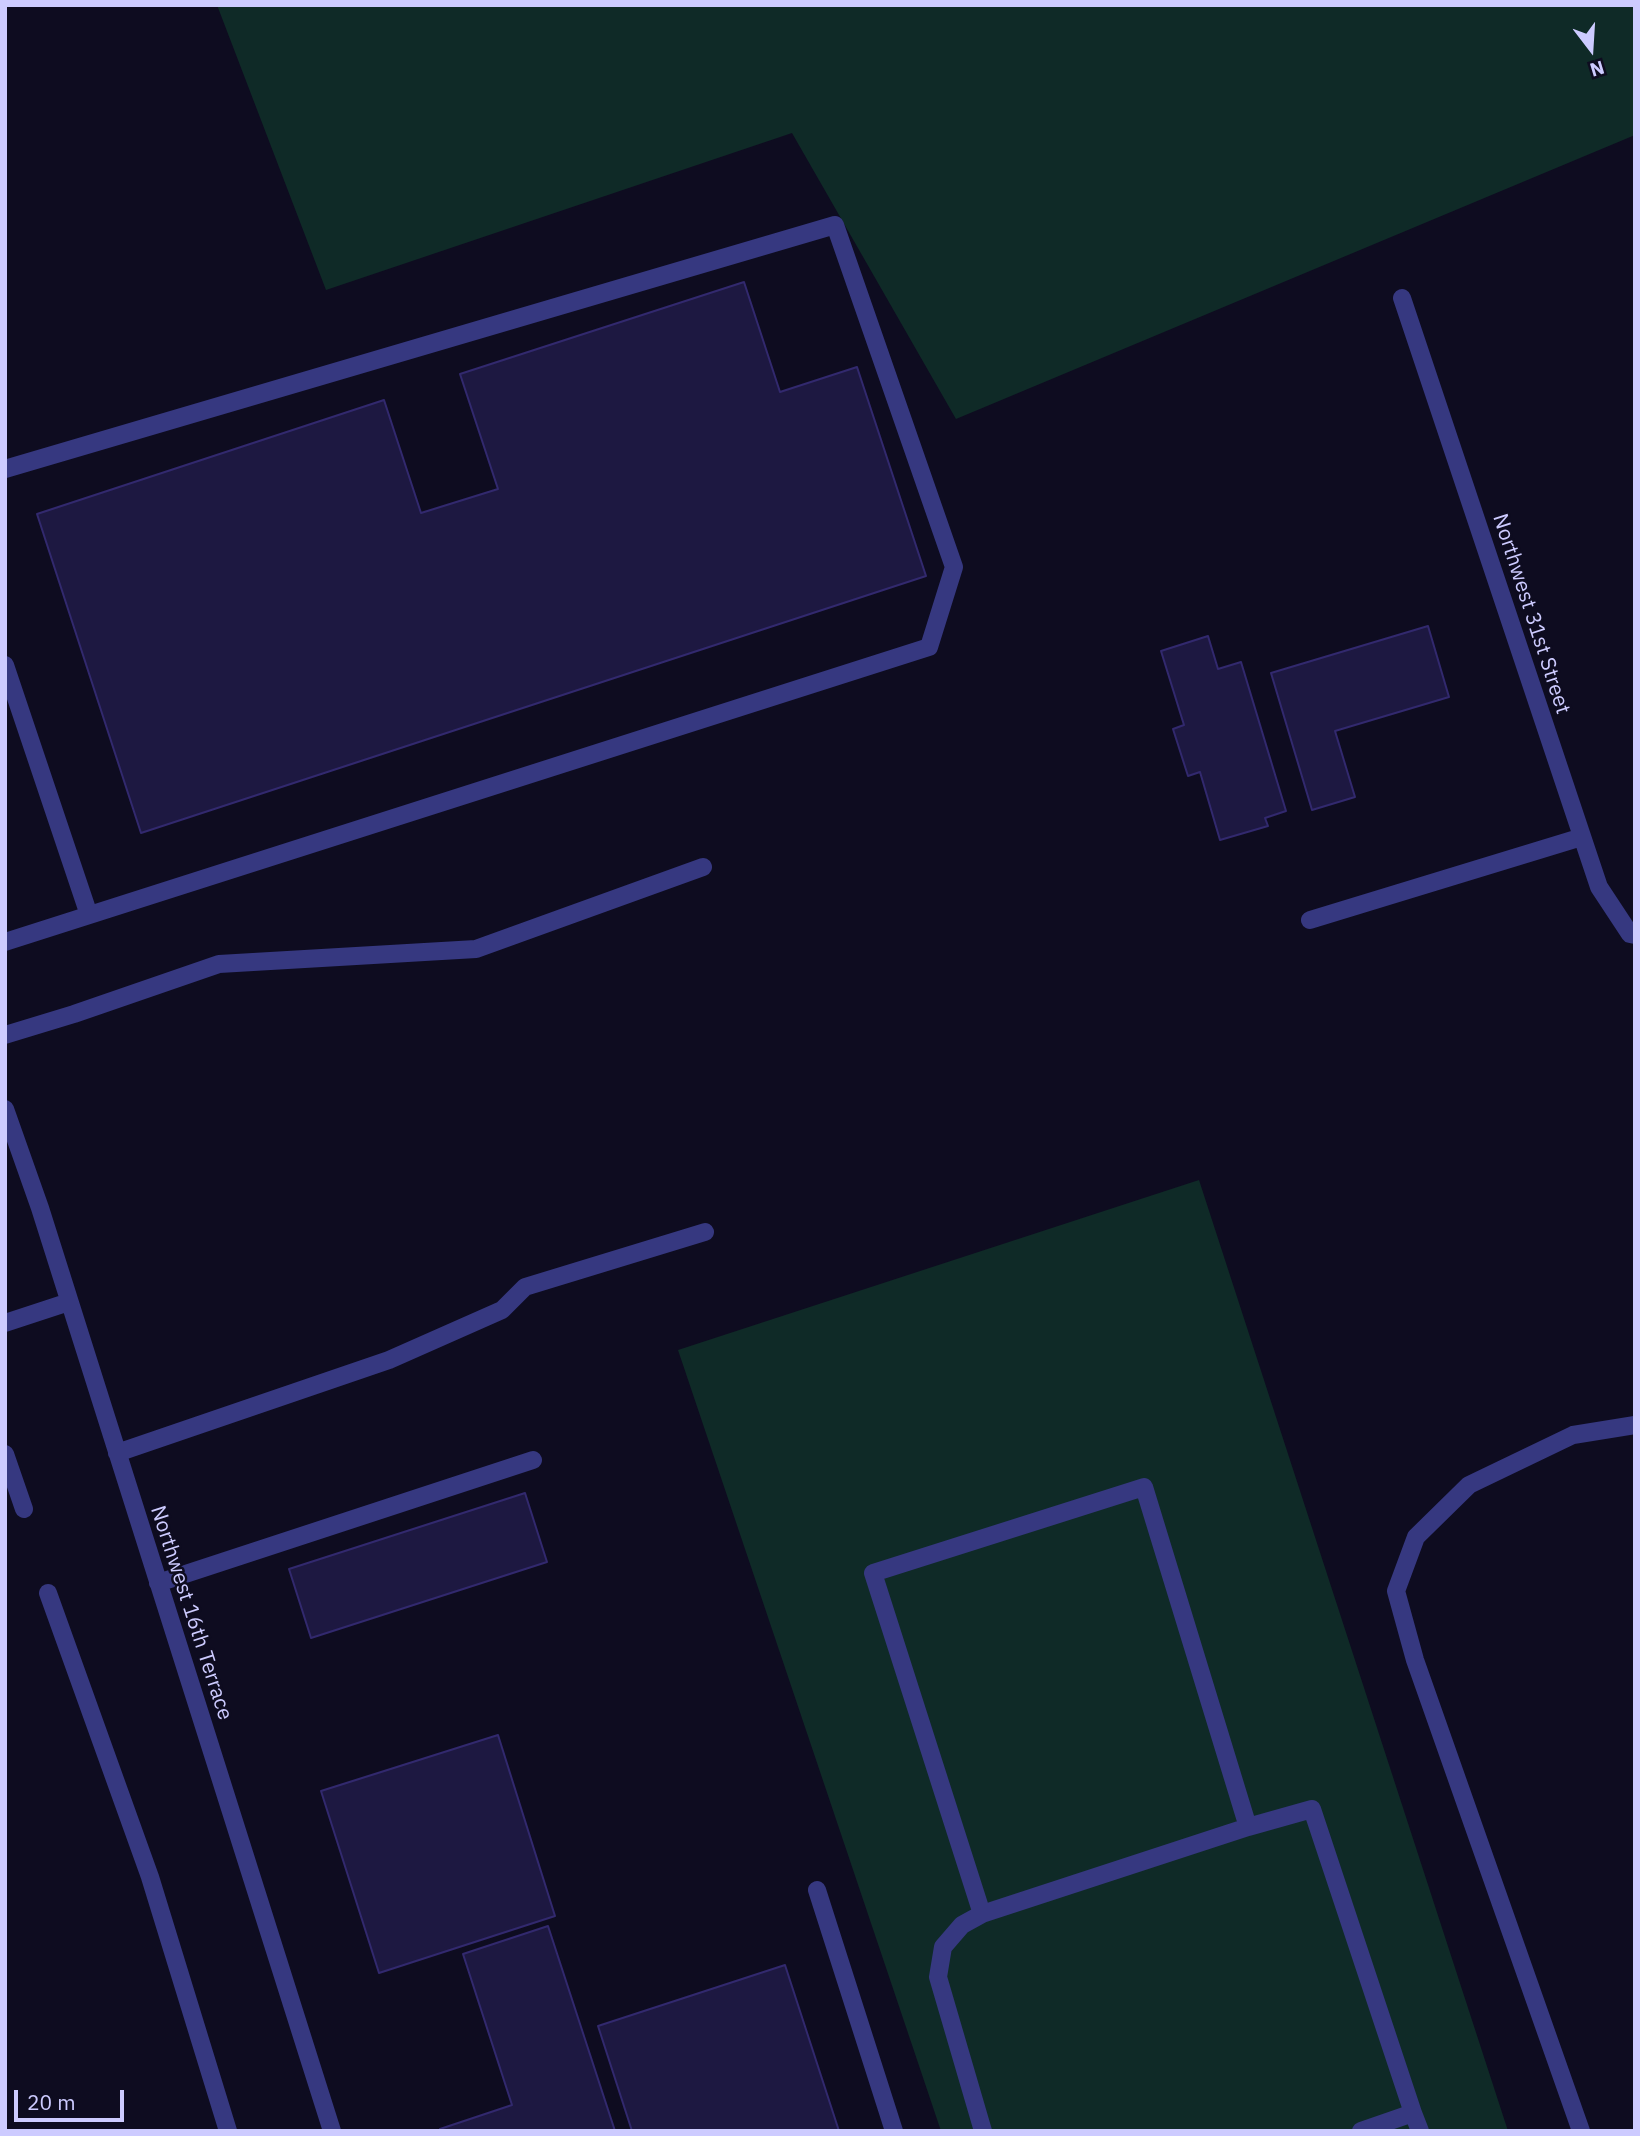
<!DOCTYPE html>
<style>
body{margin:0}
#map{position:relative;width:1640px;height:2136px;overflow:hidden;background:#0e0c20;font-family:"IBM Plex Sans",sans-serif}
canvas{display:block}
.frame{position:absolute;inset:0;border:7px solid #cdcbff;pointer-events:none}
.north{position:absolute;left:1556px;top:14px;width:70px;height:70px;-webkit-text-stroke:5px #0e0c20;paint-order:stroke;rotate:163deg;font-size:19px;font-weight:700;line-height:28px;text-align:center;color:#cdcbff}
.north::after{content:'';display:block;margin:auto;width:24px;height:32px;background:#cdcbff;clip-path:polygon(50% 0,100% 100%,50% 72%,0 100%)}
.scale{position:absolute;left:14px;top:2090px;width:110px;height:32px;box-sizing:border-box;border:4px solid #cdcbff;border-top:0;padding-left:9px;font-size:21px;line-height:24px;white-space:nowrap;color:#cdcbff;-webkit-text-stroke:5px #0e0c20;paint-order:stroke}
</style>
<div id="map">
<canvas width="1640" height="2136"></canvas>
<div class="frame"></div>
<div class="north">N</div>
<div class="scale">20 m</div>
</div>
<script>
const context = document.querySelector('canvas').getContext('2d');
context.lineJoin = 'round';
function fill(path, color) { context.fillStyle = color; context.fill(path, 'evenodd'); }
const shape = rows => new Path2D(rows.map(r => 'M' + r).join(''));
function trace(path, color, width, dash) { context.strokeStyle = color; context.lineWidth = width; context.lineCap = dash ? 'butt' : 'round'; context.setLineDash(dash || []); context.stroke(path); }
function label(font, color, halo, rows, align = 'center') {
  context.font = font + ' "IBM Plex Sans",sans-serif'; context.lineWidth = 5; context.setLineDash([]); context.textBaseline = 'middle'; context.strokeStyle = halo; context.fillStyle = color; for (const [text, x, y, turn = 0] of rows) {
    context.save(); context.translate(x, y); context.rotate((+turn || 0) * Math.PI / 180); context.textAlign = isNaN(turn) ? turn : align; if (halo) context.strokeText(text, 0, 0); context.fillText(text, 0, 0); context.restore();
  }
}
fill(shape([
 [217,5,1635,5,1635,135,956,419,792,133,326,290],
 [1199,1180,1508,2131,941,2131,678,1350]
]), '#0f2a27');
const building = shape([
 [744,282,780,392,857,367,926,576,141,833,37,514,384,400,421,513,498,489,460,374,744,282],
 [1428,626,1449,697,1335,731,1355,797,1312,810,1271,673,1428,626],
 [1208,636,1218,669,1241,662,1286,811,1265,818,1268,826,1220,840,1200,772,1188,776,1173,729,1184,725,1161,651,1208,636],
 [525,1493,547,1562,311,1638,289,1569,525,1493],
 [498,1735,555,1916,379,1973,321,1791,498,1735],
 [548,1926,615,2131,441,2131,440,2129,512,2105,463,1954,548,1926],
 [785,1965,839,2131,632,2131,598,2026,785,1965]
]);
fill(building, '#1d1841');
trace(building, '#32296e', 2);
trace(shape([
 [1402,298,1599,887,1630,934,1635,935],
 [5,469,835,225,954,567,929,647,5,942],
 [5,665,89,915],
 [1310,920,1582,837],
 [5,1035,74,1014,219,964,476,949,703,867],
 [5,1109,40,1208,332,2131],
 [5,1323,69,1302],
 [117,1453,389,1360,502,1310,525,1287,705,1232],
 [5,1454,24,1509],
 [158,1583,533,1460],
 [48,1593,150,1877,228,2131],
 [817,1890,894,2131],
 [982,1914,873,1573,1144,1487,1248,1827],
 [983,2131,938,1977,943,1947,962,1925,982,1914,1248,1827,1312,1809,1413,2113],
 [1361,2131,1413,2113,1420,2131],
 [1581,2131,1415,1660,1396,1591,1416,1537,1469,1485,1573,1435,1635,1425]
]), '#363880', 18);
label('21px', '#cdcbff', '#0e0c20', [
 ["Northwest 31st Street",1531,614,72],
 ["Northwest 16th Terrace",191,1613,72]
]);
</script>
